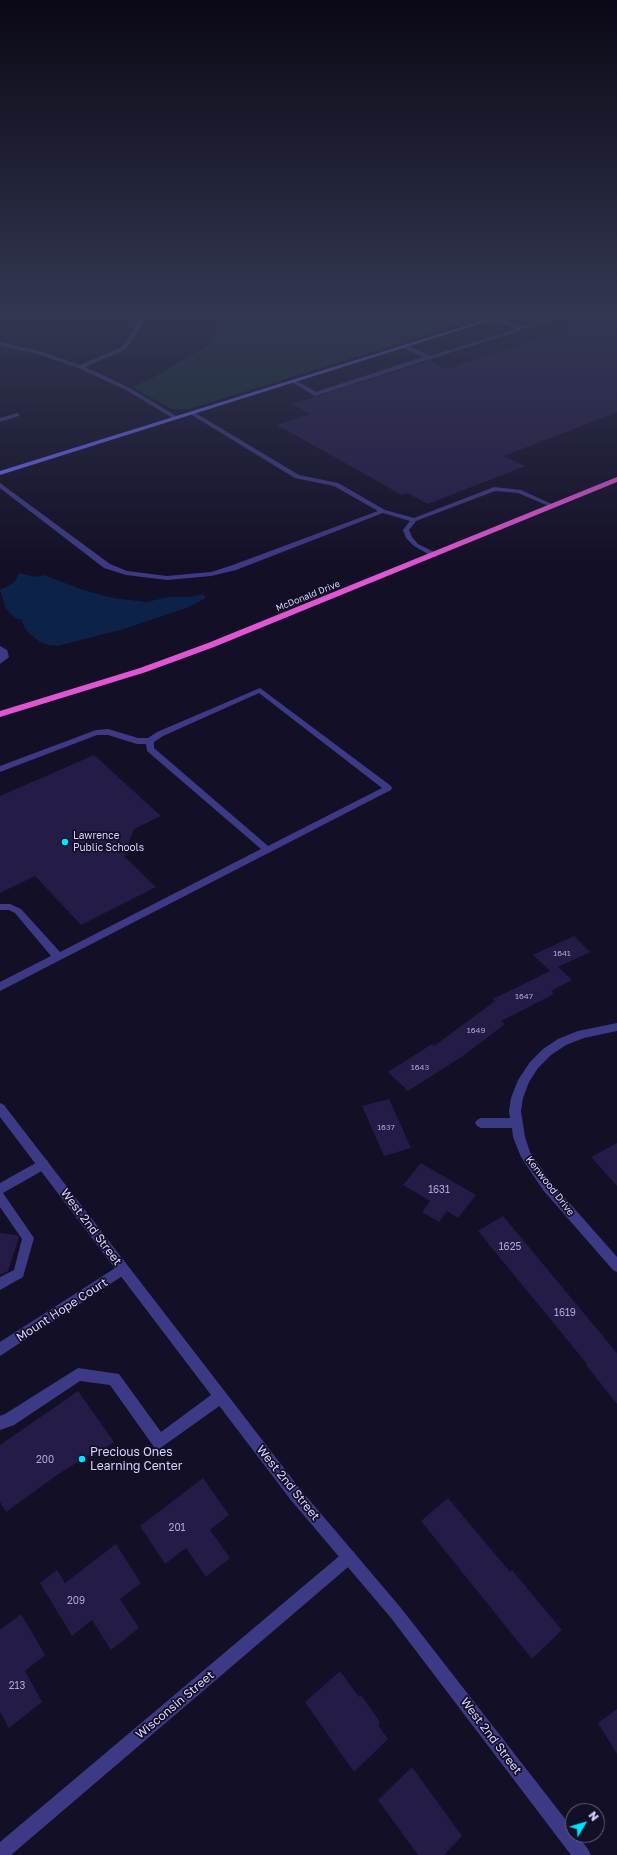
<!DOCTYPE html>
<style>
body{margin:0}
#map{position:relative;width:617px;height:1855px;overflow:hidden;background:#130f26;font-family:"Golos Text",sans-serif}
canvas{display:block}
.north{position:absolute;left:565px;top:1803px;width:40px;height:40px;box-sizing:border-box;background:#130f26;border:1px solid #625e7d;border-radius:50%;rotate:52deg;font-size:11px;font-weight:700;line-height:16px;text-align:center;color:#d9d4ff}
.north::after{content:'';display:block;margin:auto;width:14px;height:18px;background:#00e5ff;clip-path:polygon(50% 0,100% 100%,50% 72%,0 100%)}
</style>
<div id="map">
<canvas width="617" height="1855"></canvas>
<div class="north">N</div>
</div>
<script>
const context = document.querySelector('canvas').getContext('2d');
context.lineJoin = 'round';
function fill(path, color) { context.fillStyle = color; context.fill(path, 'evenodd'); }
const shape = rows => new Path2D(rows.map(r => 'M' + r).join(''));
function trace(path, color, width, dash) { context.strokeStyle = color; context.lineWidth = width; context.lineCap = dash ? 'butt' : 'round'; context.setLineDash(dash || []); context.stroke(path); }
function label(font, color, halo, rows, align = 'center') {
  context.font = font + ' "Golos Text",sans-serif'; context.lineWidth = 3.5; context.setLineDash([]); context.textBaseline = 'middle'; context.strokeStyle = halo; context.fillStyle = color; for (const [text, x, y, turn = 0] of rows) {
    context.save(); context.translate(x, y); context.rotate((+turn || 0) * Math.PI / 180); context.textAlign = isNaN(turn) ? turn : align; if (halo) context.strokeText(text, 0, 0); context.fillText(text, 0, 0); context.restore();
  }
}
fill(shape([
 [225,312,500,312,189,409,171,409,132,387,149,380,208,345]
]), '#12302f');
fill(shape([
 [19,573,35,577,44,575,83,590,113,598,146,602,169,597,190,597,203,594,206,598,189,607,124,629,57,646,48,645,40,642,28,632,24,627,22,620,15,618,6,609,0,590,15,582]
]), '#0c2248');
fill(shape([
 [617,312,617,412,504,456,525,466,428,504,408,493,402,495,277,425,310,414,292,404,430,361,447,369],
 [94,755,161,816,134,829,124,856,156,887,81,925,35,876,0,893,0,796],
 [574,936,590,952,558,967,572,980,551,991,554,994,501,1021,505,1024,463,1056,408,1091,388,1072,432,1044,434,1046,495,1001,493,999,550,971,533,955],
 [389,1099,411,1148,384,1156,362,1106],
 [617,1143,617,1186,591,1157],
 [421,1163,476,1195,458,1218,447,1211,439,1222,422,1212,430,1201,403,1185],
 [503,1216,617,1353,617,1404,586,1365,587,1364,478,1231],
 [0,1233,17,1235,19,1237,8,1271,0,1275],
 [78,1391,114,1442,94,1456,92,1453,57,1475,6,1512,0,1502,0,1445],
 [203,1478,229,1515,210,1530,230,1558,206,1577,186,1548,165,1564,140,1526],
 [448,1498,510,1572,512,1570,562,1630,532,1659,421,1521],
 [116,1544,141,1583,120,1599,139,1628,111,1650,92,1620,72,1636,40,1583,57,1570,65,1583],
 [21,1614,45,1655,25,1671,42,1702,9,1728,0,1712,0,1630],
 [340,1671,359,1697,361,1695,380,1722,378,1725,388,1739,354,1772,305,1702],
 [617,1709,617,1754,598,1723],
 [412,1767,462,1836,444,1855,418,1855,378,1800]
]), '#241b47');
fill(shape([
 [571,312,578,312,315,396,290,381,295,380,316,392,423,357,402,347,402,345,406,345,430,356,516,329,493,319,493,317,497,317,521,327,571,312],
 [192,411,299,475,338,483,385,510,414,518,494,487,521,490,556,506,551,507,518,493,495,491,416,521,409,530,412,537,418,544,436,553,436,557,433,557,414,546,406,538,403,530,410,521,383,513,236,570,211,576,167,580,126,575,104,568,0,488,0,483,110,564,127,571,167,576,211,572,230,566,378,511,334,486,295,478,190,414,189,413,192,411],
 [0,646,7,650,9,657,0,664,0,646],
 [260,688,391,786,392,788,391,790,0,991,0,982,51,956,15,913,9,910,0,910,0,904,10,904,21,909,60,952,261,849,147,751,146,744,137,744,108,735,97,735,0,772,0,766,96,730,108,729,138,738,148,738,157,732,260,688],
 [259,693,382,788,268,846,154,748,154,742,163,736,259,693],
 [43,1159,47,1160,49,1164,47,1168,3,1193,34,1238,23,1277,0,1290,0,1277,14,1270,22,1239,0,1207,0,1183,43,1159],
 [78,1368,119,1374,161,1432,215,1392,220,1390,225,1392,227,1397,225,1402,159,1449,154,1447,110,1385,80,1381,14,1425,0,1430,0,1416,5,1414,78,1368]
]), '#3d3a85');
fill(shape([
 [144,312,149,312,130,344,124,350,85,367,130,388,178,417,178,419,174,419,126,390,78,368,41,355,0,346,0,342,43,352,80,365,120,348,125,343,144,312],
 [17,413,19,414,19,416,0,422,0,418,17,413],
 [617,1023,617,1031,584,1038,566,1045,551,1055,538,1068,529,1082,523,1098,521,1111,525,1137,530,1152,551,1182,617,1257,617,1272,613,1270,543,1190,521,1157,513,1137,512,1128,481,1128,477,1126,475,1123,477,1120,481,1118,510,1118,509,1111,511,1098,518,1080,530,1062,543,1049,558,1039,578,1031,617,1023],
 [123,1263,127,1265,129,1269,127,1273,0,1356,0,1342,123,1263],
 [349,1550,354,1552,356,1557,354,1562,11,1855,0,1855,0,1842,344,1552,349,1550]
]), '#3d3a85');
fill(shape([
 [0,1103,4,1105,300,1489,401,1608,573,1829,573,1835,577,1835,588,1849,591,1855,571,1855,391,1618,290,1499,0,1117,0,1103]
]), '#3d3a85');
fill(shape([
 [510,312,517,312,0,475,0,471,510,312]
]), '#6f6bff');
fill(shape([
 [617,477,617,482,214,647,146,672,0,717,0,711,140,668,208,643,617,477]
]), '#e055d1');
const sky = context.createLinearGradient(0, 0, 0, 571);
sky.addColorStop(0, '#0a0815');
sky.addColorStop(0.55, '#333752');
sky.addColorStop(1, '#33375200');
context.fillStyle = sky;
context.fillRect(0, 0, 617, 571);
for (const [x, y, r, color] of [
 [65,842,4,"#00e5ff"],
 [82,1459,4,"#00e5ff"]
]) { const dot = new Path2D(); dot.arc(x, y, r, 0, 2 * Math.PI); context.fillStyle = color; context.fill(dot); trace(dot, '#130f26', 1.5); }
label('8px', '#aca6d1', null, [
 ["1641",562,953],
 ["1647",524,996],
 ["1649",476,1030],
 ["1643",420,1067],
 ["1637",386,1127]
]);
label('9px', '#d9d4ff', '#130f26', [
 ["McDonald Drive",308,596,-22]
]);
label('10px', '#d9d4ff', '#130f26', [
 ["Lawrence",73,836],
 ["Public Schools",73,848]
], 'left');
label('10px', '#d9d4ff', '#130f26', [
 ["Kenwood Drive",550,1186,52]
]);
label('10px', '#aca6d1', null, [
 ["1631",439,1190],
 ["1625",510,1247],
 ["1619",565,1313],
 ["200",45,1460],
 ["201",177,1528],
 ["209",76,1601],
 ["213",17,1686]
]);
label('12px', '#d9d4ff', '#130f26', [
 ["West 2nd Street",91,1227,53],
 ["Mount Hope Court",62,1310,-33],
 ["West 2nd Street",288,1483,51],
 ["Wisconsin Street",175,1705,-40],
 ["West 2nd Street",491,1736,53]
]);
label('12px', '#d9d4ff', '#130f26', [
 ["Precious Ones",90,1452],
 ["Learning Center",90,1466]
], 'left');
</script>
